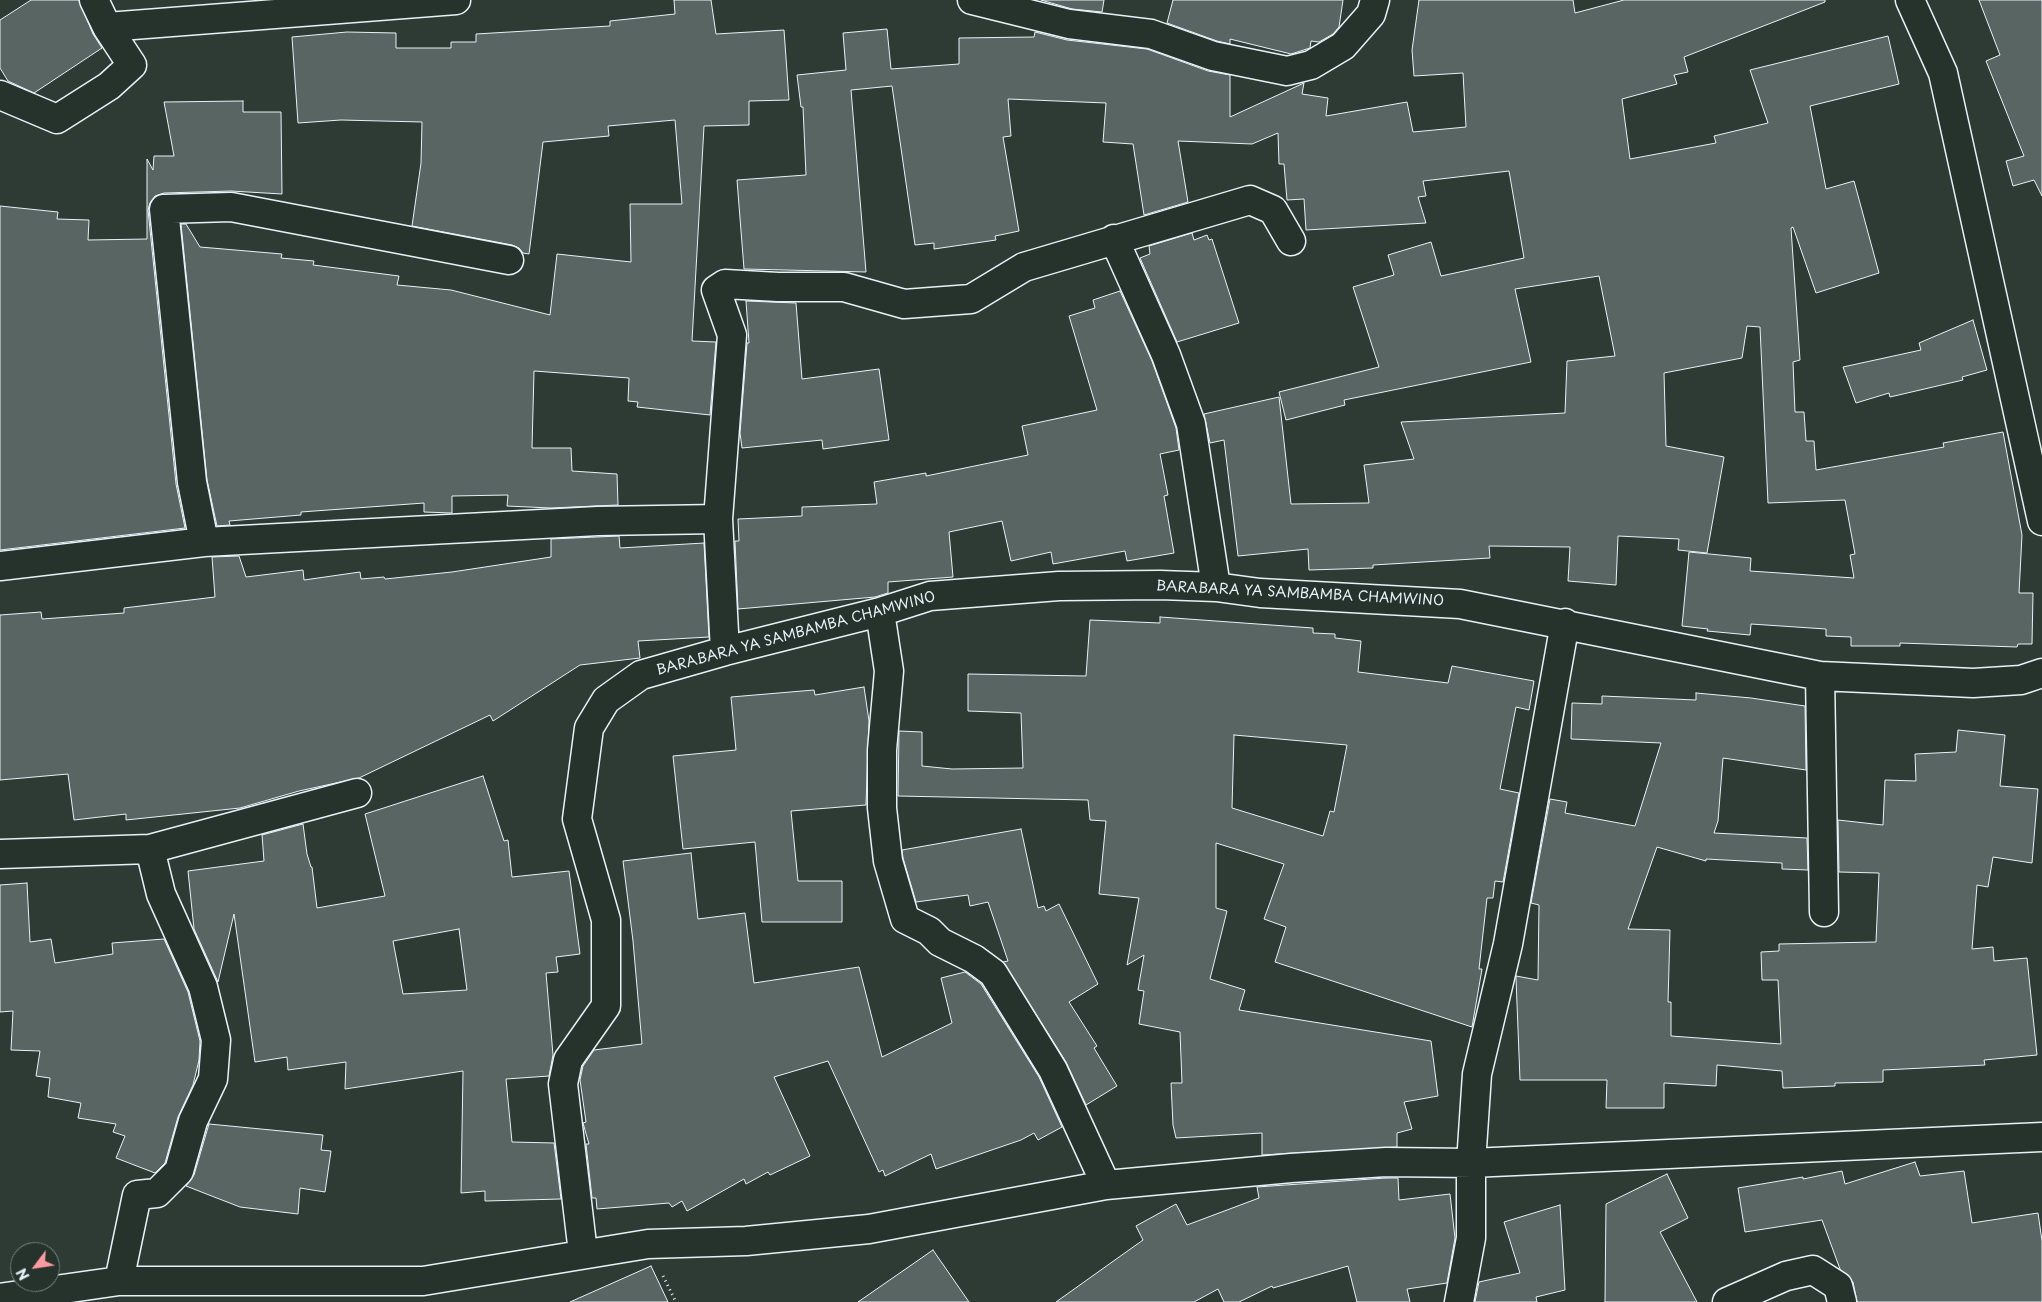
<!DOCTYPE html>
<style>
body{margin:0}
#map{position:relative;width:2042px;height:1302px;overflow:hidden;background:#2e3b35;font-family:"Playpen Sans",sans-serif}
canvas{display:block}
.north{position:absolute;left:10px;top:1242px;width:50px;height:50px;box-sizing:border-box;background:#26332d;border:1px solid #747f7e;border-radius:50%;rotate:239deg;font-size:14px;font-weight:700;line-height:20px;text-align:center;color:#e8f1f8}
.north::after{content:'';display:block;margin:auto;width:18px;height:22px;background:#ff9aa2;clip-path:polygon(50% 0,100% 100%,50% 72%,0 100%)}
</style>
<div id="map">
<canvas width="2042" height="1302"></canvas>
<div class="north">N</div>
</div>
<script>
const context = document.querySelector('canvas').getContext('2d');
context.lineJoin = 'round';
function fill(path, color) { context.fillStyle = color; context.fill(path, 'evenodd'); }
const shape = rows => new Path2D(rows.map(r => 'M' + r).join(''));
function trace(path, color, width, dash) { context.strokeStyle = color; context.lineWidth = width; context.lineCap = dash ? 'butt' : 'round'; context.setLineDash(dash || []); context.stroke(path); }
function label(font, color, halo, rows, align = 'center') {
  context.font = font + ' "Playpen Sans",sans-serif'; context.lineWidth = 4; context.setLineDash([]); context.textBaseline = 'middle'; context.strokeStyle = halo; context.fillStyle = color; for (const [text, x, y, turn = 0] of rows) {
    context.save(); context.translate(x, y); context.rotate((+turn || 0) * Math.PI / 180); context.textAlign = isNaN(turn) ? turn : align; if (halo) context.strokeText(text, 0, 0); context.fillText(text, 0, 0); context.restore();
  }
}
const building = shape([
 [31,0,79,0,93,34,102,48,34,93,8,81,0,68,0,20,31,0],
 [674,0,711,0,716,34,784,30,789,100,749,101,749,125,704,126,692,341,716,342,710,415,637,407,638,402,628,401,629,378,534,371,532,448,571,448,572,471,617,474,618,505,551,508,507,506,508,495,452,496,452,513,424,512,424,503,301,512,301,515,229,521,230,525,217,526,207,480,181,224,186,224,200,247,282,254,281,258,314,261,313,265,399,276,397,285,451,290,550,315,557,254,631,262,630,204,682,204,675,120,608,126,609,136,543,142,529,254,523,253,519,248,512,245,412,226,421,163,422,122,341,120,298,123,292,37,347,32,396,33,396,48,451,48,451,42,476,42,476,34,610,26,610,21,675,14,674,0],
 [1041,0,1104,0,1102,12,1072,9,1041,0],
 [1173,0,1343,0,1339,27,1333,34,1319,42,1311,41,1310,48,1291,54,1230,39,1230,44,1217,41,1167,23,1173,0],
 [1419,0,1573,0,1575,13,1624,0,1825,0,1825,2,1684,57,1688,72,1674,75,1677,84,1622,99,1630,159,1716,143,1714,136,1768,123,1750,70,1888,36,1899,84,1810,106,1826,189,1854,181,1879,273,1816,293,1793,227,1791,228,1800,360,1793,362,1795,412,1804,412,1806,441,1814,441,1816,470,1944,447,1943,443,2003,432,2022,535,2019,593,2033,593,2032,644,2018,644,2017,647,1900,643,1900,646,1851,646,1851,637,1826,636,1826,629,1751,624,1750,635,1707,631,1708,629,1682,626,1689,552,1751,558,1750,571,1854,578,1850,555,1855,554,1845,500,1768,503,1760,327,1747,326,1742,358,1664,373,1666,446,1724,457,1707,553,1678,550,1679,539,1618,536,1616,585,1568,581,1570,547,1489,546,1490,558,1373,565,1373,568,1309,570,1308,549,1238,556,1224,440,1210,443,1204,414,1279,397,1291,504,1369,503,1364,465,1414,459,1401,422,1565,413,1567,361,1615,356,1599,276,1515,289,1531,362,1344,400,1345,405,1286,420,1279,392,1379,367,1353,287,1394,275,1388,255,1431,242,1441,276,1524,258,1509,171,1423,181,1426,196,1418,197,1426,223,1306,230,1304,199,1287,200,1284,164,1279,164,1278,133,1252,144,1178,141,1188,202,1144,215,1133,144,1103,142,1106,103,1008,99,1011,136,1003,137,1019,231,995,236,996,240,934,249,934,243,915,245,892,86,851,90,866,272,744,269,737,180,806,175,803,107,801,107,797,75,846,70,843,33,887,29,891,69,959,64,959,38,1034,37,1035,32,1067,40,1147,49,1208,71,1230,75,1230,117,1304,83,1302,94,1328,98,1326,116,1407,102,1413,132,1466,127,1463,73,1414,76,1412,50,1419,0],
 [1979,0,2042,0,2042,196,2034,180,2013,186,2006,161,2024,156,1986,61,2000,55,1979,0],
 [243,101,243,112,281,112,282,194,231,191,164,193,155,196,150,203,148,210,176,484,185,528,0,550,0,206,58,212,57,219,89,220,88,240,147,239,147,159,153,170,154,156,174,156,164,102,243,101],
 [1192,233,1194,240,1207,235,1209,240,1212,239,1239,323,1177,342,1140,258,1150,254,1149,246,1192,233],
 [1120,291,1152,361,1176,428,1179,450,1160,454,1168,495,1164,496,1174,553,1127,561,1125,551,1053,564,1051,552,1011,561,1002,521,949,532,953,577,888,582,888,593,875,597,738,609,735,541,739,541,738,519,802,516,802,507,877,504,874,482,926,473,926,476,1028,455,1022,426,1097,410,1069,316,1095,308,1093,300,1120,291],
 [746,301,796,303,802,379,879,369,889,440,823,449,822,440,742,448,740,433,747,343,749,343,746,301],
 [1973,320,1987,370,1962,377,1963,380,1890,397,1889,393,1856,403,1843,367,1921,350,1919,343,1973,320],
 [619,536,620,548,704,543,709,637,638,641,640,658,580,665,493,721,490,715,359,778,299,791,240,808,126,820,126,814,74,820,68,774,0,780,0,615,41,612,42,619,124,613,124,608,215,597,212,557,239,556,246,577,303,570,304,580,360,572,361,579,384,577,385,579,452,572,551,557,551,539,619,536],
 [1160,617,1313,628,1313,633,1335,634,1335,638,1361,641,1358,672,1448,683,1452,666,1534,681,1529,710,1516,707,1500,789,1519,793,1503,882,1495,881,1493,898,1487,898,1479,969,1482,969,1472,1027,1275,962,1286,927,1264,919,1284,864,1216,843,1216,908,1227,911,1210,979,1245,990,1239,1010,1431,1041,1438,1096,1404,1102,1412,1129,1397,1133,1397,1147,1262,1155,1262,1133,1176,1138,1173,1125,1171,1083,1182,1083,1180,1032,1139,1024,1144,991,1138,990,1144,955,1127,965,1139,898,1099,894,1106,821,1090,820,1088,800,898,796,899,731,922,732,922,766,952,769,1023,768,1021,713,968,711,968,674,1086,676,1090,620,1160,623,1160,617],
 [1234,735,1347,745,1334,812,1330,811,1323,836,1232,808,1234,735],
 [864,687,869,721,866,805,791,811,798,881,842,881,842,922,762,922,755,842,683,849,673,756,736,750,731,697,814,690,815,695,864,687],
 [1696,693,1751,698,1805,706,1806,770,1723,758,1718,821,1714,833,1807,838,1808,870,1782,869,1782,863,1706,859,1706,861,1657,847,1628,929,1670,930,1668,1002,1671,1002,1671,1036,1781,1044,1778,980,1762,980,1761,952,1779,951,1779,944,1876,942,1879,873,1839,872,1838,820,1883,825,1885,780,1916,781,1915,754,1956,752,1958,730,2005,735,2000,786,2038,789,2032,863,1993,857,1988,887,1977,885,1972,949,1993,947,1994,961,2027,958,2037,1055,1984,1060,1985,1065,1883,1070,1883,1082,1835,1083,1835,1086,1783,1088,1782,1071,1717,1065,1716,1086,1664,1083,1664,1108,1606,1108,1607,1080,1520,1080,1516,978,1516,976,1538,980,1539,905,1531,903,1550,799,1567,802,1565,813,1635,826,1661,743,1571,739,1572,703,1602,704,1602,696,1696,700,1696,693],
 [483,776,504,841,508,840,512,877,569,871,580,954,556,957,558,972,546,973,553,1055,549,1076,506,1079,512,1142,554,1143,561,1199,485,1201,485,1191,461,1193,463,1071,345,1089,346,1062,288,1070,287,1057,255,1062,234,914,218,982,194,929,188,871,264,861,262,835,303,824,307,854,311,867,312,867,317,908,385,896,365,814,483,776],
 [459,929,467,990,403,994,393,941,459,929],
 [1021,829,1038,908,1044,906,1046,911,1059,904,1098,984,1069,1002,1097,1046,1094,1048,1117,1086,1086,1105,1066,1062,1003,962,1008,961,988,902,970,906,968,895,916,902,903,858,902,850,1021,829],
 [691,853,698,919,745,913,754,983,859,967,882,1057,952,1023,941,978,965,972,981,984,1039,1077,1062,1127,1038,1140,1034,1133,1021,1140,936,1169,931,1154,885,1176,883,1170,879,1172,828,1061,774,1077,810,1156,770,1175,768,1172,746,1184,744,1179,687,1211,682,1201,672,1207,669,1203,597,1209,596,1198,592,1198,586,1144,589,1144,583,1123,586,1122,580,1080,583,1066,594,1050,642,1044,633,941,623,861,691,853],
 [27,883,30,942,51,939,55,963,113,954,112,943,164,939,188,992,200,1041,199,1060,193,1085,178,1117,165,1163,155,1173,116,1158,125,1136,113,1132,116,1124,78,1118,81,1103,48,1097,50,1078,36,1076,40,1051,11,1050,13,1011,0,1012,0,885,27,883],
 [209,1124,323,1135,321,1150,331,1151,325,1192,300,1188,298,1214,240,1207,186,1186,194,1175,209,1124],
 [1915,1162,1920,1176,1964,1171,1972,1223,2038,1213,2042,1241,2042,1302,1857,1302,1853,1282,1840,1269,1822,1220,1745,1232,1738,1188,1803,1177,1803,1179,1842,1171,1845,1184,1915,1162],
 [1667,1174,1688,1218,1660,1232,1697,1302,1605,1302,1606,1204,1667,1174],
 [1386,1178,1398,1178,1399,1200,1450,1194,1455,1238,1447,1283,1407,1289,1410,1302,1357,1302,1348,1266,1273,1288,1272,1286,1239,1302,1224,1302,1218,1289,1194,1302,1056,1302,1143,1240,1136,1226,1176,1204,1187,1225,1259,1198,1257,1187,1386,1178],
 [1560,1205,1565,1290,1536,1297,1537,1302,1475,1302,1479,1282,1520,1273,1504,1222,1560,1205],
 [933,1250,969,1302,858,1302,933,1250],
 [651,1266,668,1302,570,1302,651,1266]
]);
fill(building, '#596563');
trace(building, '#e8f1f8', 1);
const street = shape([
 [972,0,1069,24,1151,34,1213,56,1287,71,1311,65,1343,46,1371,14,1375,0],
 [1910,0,1943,73,2042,521],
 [107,27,456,0],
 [0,95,57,119,109,86,132,65,107,27,94,0],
 [1114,239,1166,355,1191,424,1216,587],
 [204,542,192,482,164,209,231,207,509,260],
 [0,566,204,542,598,521,718,519],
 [880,612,889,671,882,750,882,808,888,861,905,919,929,931,940,942,974,959,993,973,1053,1070,1106,1185],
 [725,651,718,519,732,335,716,290,725,284,778,287,844,287,904,304,971,299,1024,267,1250,200,1273,210,1291,241],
 [1820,676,1824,912],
 [0,854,150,849,357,793],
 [583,1253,563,1084,568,1060,606,1006,606,920,577,819,589,728,606,700,641,675,725,651,880,612,930,596,1059,586,1160,585,1216,587,1260,593,1460,604,1820,676,1973,683,2021,680,2042,673],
 [119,1281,137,1195,157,1193,179,1171,193,1121,213,1079,216,1040,203,987,161,894,150,849],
 [0,1298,119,1281,423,1281,648,1244,746,1241,869,1229,1106,1185,1291,1168,1386,1162,1471,1163,2042,1137],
 [1459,1302,1471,1238,1471,1163,1477,1074,1508,944,1565,623],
 [1727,1302,1786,1276,1813,1270,1838,1286,1842,1302]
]);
trace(street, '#e8f1f8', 31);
trace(shape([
 [663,1276,676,1302]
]), '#e8f1f8', 3, [1, 4]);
trace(street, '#26332d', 28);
label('14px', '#e8f1f8', '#26332d', [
 ["BARABARA YA SAMBAMBA CHAMWINO",1300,594,3],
 ["BARABARA YA SAMBAMBA CHAMWINO",796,634,-15]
]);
</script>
